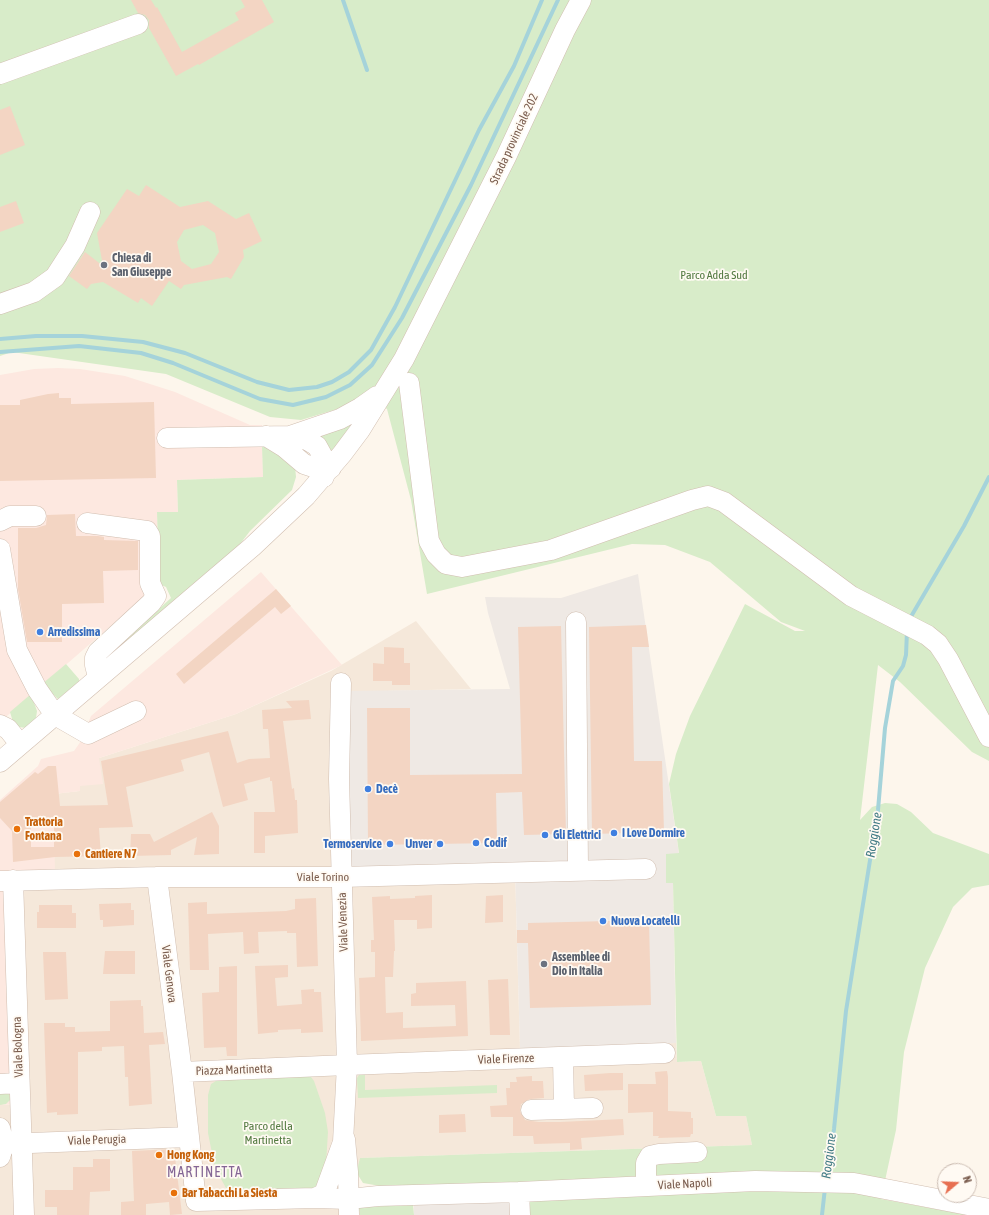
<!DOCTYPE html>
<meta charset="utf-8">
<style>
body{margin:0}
#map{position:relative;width:989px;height:1215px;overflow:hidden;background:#fdf6ec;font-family:"Asap Condensed",sans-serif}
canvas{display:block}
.north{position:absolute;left:937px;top:1163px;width:40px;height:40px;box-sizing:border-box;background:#fffaf3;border:1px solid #cabbb1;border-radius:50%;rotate:71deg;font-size:11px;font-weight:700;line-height:16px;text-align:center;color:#7a5c4d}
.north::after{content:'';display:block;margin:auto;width:14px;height:18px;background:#e76f51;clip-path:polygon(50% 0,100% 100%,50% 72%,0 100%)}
</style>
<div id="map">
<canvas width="989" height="1215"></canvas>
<div class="north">N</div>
</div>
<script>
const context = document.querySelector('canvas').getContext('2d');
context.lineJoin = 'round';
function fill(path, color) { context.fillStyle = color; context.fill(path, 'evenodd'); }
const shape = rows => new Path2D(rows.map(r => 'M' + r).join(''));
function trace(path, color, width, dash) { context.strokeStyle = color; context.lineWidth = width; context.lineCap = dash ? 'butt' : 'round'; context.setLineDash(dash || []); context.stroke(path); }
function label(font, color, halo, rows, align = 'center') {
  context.font = font + ' "Asap Condensed",sans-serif'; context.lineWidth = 3.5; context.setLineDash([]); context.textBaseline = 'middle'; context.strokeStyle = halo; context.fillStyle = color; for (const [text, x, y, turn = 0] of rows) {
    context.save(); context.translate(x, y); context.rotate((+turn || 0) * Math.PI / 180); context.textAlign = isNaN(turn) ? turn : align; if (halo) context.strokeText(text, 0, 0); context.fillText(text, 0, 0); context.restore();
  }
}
fill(shape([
 [416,621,471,689,342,692,515,869,520,1048,676,1043,677,1062,701,1061,716,1116,746,1116,752,1145,360,1158,358,1175,359,1179,360,1215,0,1215,0,1105,19,1104,12,881,54,794,79,791,79,786,99,758,236,714,331,671]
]), '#f5e8da');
fill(shape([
 [58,368,80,369,125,376,175,392,250,425,262,425,263,477,177,480,178,512,157,513,159,584,0,722,0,375,34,369],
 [261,572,342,665,236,714,99,758,103,784,80,786,80,791,54,794,55,877,0,880,0,800,38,766,41,759,74,751,81,741,91,716],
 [12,881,19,1104,0,1105,0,882]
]), '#fde8e0');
fill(shape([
 [638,574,679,854,666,854,666,883,673,883,676,1043,520,1049,515,869,343,875,342,691,510,689,488,613,485,597,561,598],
 [529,1184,530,1215,414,1215,413,1186]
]), '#efe9e4');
fill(shape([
 [0,0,989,0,989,761,972,752,900,682,878,665,860,820,872,807,885,803,897,804,911,812,933,833,989,854,989,885,972,888,953,907,925,968,904,1052,896,1130,881,1199,968,1215,530,1215,530,1200,664,1179,380,1186,363,1183,358,1175,357,1170,360,1158,752,1145,746,1116,716,1116,701,1061,677,1062,673,883,666,883,666,854,679,853,669,784,676,754,690,716,745,604,795,631,805,631,781,622,710,562,665,545,632,544,427,594,411,500,387,409,368,394,344,407,301,420,270,417,166,374,12,352,0,356],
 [355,419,332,454,316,436],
 [262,446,272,448,295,466,296,477,292,490,250,531,237,548,107,658,115,648,171,598,166,587,159,584,157,512,178,512,177,480,263,477],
 [66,664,79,679,79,683,58,699,42,684],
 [31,694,37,711,36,718,26,728,19,727,13,722,10,712],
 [365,1074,365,1090,497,1085,497,1093,358,1098,357,1078,359,1075],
 [308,1075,311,1077,314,1081,325,1113,328,1132,326,1164,316,1188,233,1191,226,1188,215,1168,208,1133,208,1095,211,1084,221,1078],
 [9,1088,10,1100,6,1104,0,1105,0,1089],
 [413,1205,414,1215,360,1215,359,1207]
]), '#d8ecc9');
trace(shape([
 [343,0,367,70],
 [0,339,36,336,82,336,143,342,185,353,257,382,289,390,317,387,332,382,349,372,371,350,395,307,479,130,514,66,542,0],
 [0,352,79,346,141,353,173,363,260,399,293,405,326,397,350,385,372,365,402,318,471,185,558,0],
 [909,620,964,526,989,477],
 [827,1178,834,1129,846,1011,878,810,885,728,893,681,903,666,906,655,907,631],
 [822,1215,825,1188]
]), '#a5d3da', 4);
fill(shape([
 [131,0,151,0,156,8,157,7,182,52,239,20,235,13,245,7,241,0,262,0,274,22,199,65,198,64,176,76,149,28,149,20,145,15,138,13],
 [10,106,25,145,0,155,0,110],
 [146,185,180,207,208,201,236,219,249,213,262,241,243,250,244,257,231,279,227,277,184,285,181,289,169,281,152,306,141,298,138,303,103,282,91,284,87,289,69,276,85,252,103,266,97,233,127,189,139,196],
 [203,225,215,233,219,252,211,264,192,269,181,261,177,242,184,230],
 [16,201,24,223,0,232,0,207],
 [59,393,59,398,71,398,71,404,154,402,156,478,0,481,0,405,20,405,20,400,48,394],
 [75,514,76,536,98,536,104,537,104,540,138,541,138,570,103,571,104,603,62,604,62,642,27,642,18,589,18,528,36,528,46,525,47,515],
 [276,589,291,606,281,614,275,607,184,684,176,674],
 [646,625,649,647,632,647,634,761,662,761,664,832,592,834,589,627],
 [561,626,566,834,524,835,522,792,496,793,497,843,368,845,367,708,410,708,410,775,522,774,518,627],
 [384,647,404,648,404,663,410,663,410,685,392,685,392,681,373,681,373,663,384,664],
 [309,700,311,719,283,721,292,789,294,788,295,800,297,800,298,833,265,836,265,853,254,853,254,812,275,812,272,781,270,781,270,777,244,784,248,800,223,807,209,752,181,760,184,771,126,787,133,827,99,828,101,856,55,857,13,862,12,831,0,818,0,802,35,772,38,774,48,766,56,766,60,806,108,805,101,761,228,731,237,763,249,759,270,758,268,729,263,729,262,710,292,708,286,701],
 [31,819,54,819,54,847,31,847],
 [212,812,219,826,219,854,194,855,197,837,171,850,171,855,130,856,131,834,150,834,154,842],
 [432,895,432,928,417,929,417,920,394,920,395,951,394,951,393,977,385,977,386,1013,403,1012,403,1028,456,1026,455,1005,411,1006,411,994,416,993,416,983,466,981,468,1036,361,1041,359,978,375,977,375,952,371,952,371,940,374,940,372,897,390,896,390,899,415,898,415,896],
 [503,895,503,922,485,923,486,896],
 [316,898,318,966,297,967,296,933,287,933,287,931,258,932,259,953,244,954,243,932,208,934,209,970,190,970,188,903,207,902,207,914,286,911,295,909,295,899],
 [131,903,131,910,134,910,134,925,103,927,103,920,100,920,99,904],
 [39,905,72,905,72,913,76,913,76,928,37,928,37,912,39,912],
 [649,920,651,1005,530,1008,528,943,517,943,517,930,528,930,528,923],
 [105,951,135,951,135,974,103,974],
 [43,952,66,952,68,999,45,1000],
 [288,965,288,977,275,978,277,1006,302,1004,301,990,314,989,314,992,321,992,323,1032,301,1033,301,1029,278,1030,278,1032,258,1034,255,966],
 [237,966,237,1056,227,1056,226,1047,204,1048,202,993,219,992,219,967],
 [508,979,510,1035,490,1035,488,980],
 [141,1000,141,1006,143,1006,144,1033,163,1032,165,1044,149,1045,152,1104,129,1106,128,1077,125,1077,124,1046,102,1047,102,1051,78,1052,78,1114,57,1115,57,1112,47,1113,44,1023,65,1023,65,1027,75,1027,75,1032,110,1031,110,1001],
 [667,1071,668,1077,668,1111,691,1112,691,1118,693,1118,693,1134,691,1134,690,1137,658,1138,659,1136,653,1136,653,1112,628,1113,628,1084,656,1084,655,1072],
 [610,1073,623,1073,623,1090,585,1091,584,1075],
 [532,1076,532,1081,543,1081,544,1098,530,1099,521,1104,520,1111,525,1120,539,1122,560,1122,623,1119,624,1135,581,1138,582,1149,570,1150,570,1143,534,1144,533,1136,513,1136,513,1117,491,1117,490,1106,507,1105,506,1088,510,1088,510,1082,517,1082,516,1077],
 [465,1114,466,1132,439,1133,439,1115],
 [174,1149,182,1214,170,1215,169,1202,146,1204,146,1215,121,1215,121,1202,134,1201,132,1151],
 [93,1159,110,1159,110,1191,90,1192,89,1215,57,1215,57,1207,45,1207,45,1190,73,1190,73,1167,93,1167]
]), '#f3d5c3');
const minor = shape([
 [0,74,138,24],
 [0,304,34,292,55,277,75,246,90,212],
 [409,383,429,541,436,554,446,564,462,567,551,550,692,500,708,496,724,502,851,596,927,635,938,644,948,659,989,737],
 [266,436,284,447,304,464,319,469,331,468],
 [290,436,307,440,317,446,322,455,324,477],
 [167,438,290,436,340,419,360,408,377,396],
 [0,521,10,516,36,516],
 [87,523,147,531,150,536,150,583,156,596,151,603,98,652,95,658,95,665,98,677],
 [0,549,17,650,37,689,55,715,88,734,136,711],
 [576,622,578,870],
 [341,683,339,779,347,1065,665,1053],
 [0,725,8,729,20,744],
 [0,762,252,547,306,496,342,454,360,430,404,359,506,157,565,30,581,0],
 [157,877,182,1072],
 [13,880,24,1215],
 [0,881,157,877,341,877,646,869],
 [563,1057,564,1109],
 [347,1065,343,1142,324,1194,315,1198,196,1201,182,1072,347,1065],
 [0,1084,19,1083],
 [531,1110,593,1108],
 [0,1128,4,1144,0,1157],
 [345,1139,348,1172,349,1215],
 [4,1144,189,1137],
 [646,1186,646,1163,650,1156,659,1154,697,1152],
 [519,1192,520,1215],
 [315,1198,349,1199,378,1196,519,1192,755,1181,854,1183,989,1209]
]);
trace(minor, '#d1beb0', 21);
trace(minor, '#fff', 20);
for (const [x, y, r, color] of [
 [104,265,4,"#6b7280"],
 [40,632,4,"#3f7fe0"],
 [368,789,4,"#3f7fe0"],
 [17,829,4,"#e8710a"],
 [614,833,4,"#3f7fe0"],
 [545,835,4,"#3f7fe0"],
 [476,843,4,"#3f7fe0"],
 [390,844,4,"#3f7fe0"],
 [440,844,4,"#3f7fe0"],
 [77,854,4,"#e8710a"],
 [603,921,4,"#3f7fe0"],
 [544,964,4,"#6b7280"],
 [159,1155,4,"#e8710a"],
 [174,1193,4,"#e8710a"]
]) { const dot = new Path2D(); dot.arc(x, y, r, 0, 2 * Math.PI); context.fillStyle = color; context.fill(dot); trace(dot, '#fffaf3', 1.5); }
label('12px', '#7a5c4d', '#fffaf3', [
 ["Strada provinciale 202",514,139,-65],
 ["Viale Torino",323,877],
 ["Viale Venezia",343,922,-92],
 ["Viale Genova",169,974,83],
 ["Viale Bologna",18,1047,-92],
 ["Viale Firenze",506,1059,-2],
 ["Piazza Martinetta",234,1070,-2],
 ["Viale Perugia",97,1140,-2],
 ["Viale Napoli",685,1184,-3]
]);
label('bold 12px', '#5b616d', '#fffaf3', [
 ["Chiesa di",112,258],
 ["San Giuseppe",112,272],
 ["Assemblee di",552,957],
 ["Dio in Italia",552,971]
], 'left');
label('12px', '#537a41', '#fffaf3', [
 ["Parco Adda Sud",714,275],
 ["Parco della",268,1126],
 ["Martinetta",268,1140]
]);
label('bold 12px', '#366cbe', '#fffaf3', [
 ["Arredissima",48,632],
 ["Decè",376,789],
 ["I Love Dormire",622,833],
 ["Gli Elettrici",553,835],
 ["Codif",484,843],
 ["Termoservice",382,844,"right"],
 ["Unver",432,844,"right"],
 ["Nuova Locatelli",611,921]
], 'left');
label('bold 12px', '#c56008', '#fffaf3', [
 ["Trattoria",25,822],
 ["Fontana",25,836],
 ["Cantiere N7",85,854],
 ["Hong Kong",167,1155],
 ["Bar Tabacchi La Siesta",182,1193]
], 'left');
label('italic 13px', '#437c86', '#fffaf3', [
 ["Roggione",874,835,-81],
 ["Roggione",829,1156,-83]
]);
context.letterSpacing = '1px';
label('14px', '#846695', '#fffaf3', [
 ["MARTINETTA",205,1173]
]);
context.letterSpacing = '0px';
</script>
